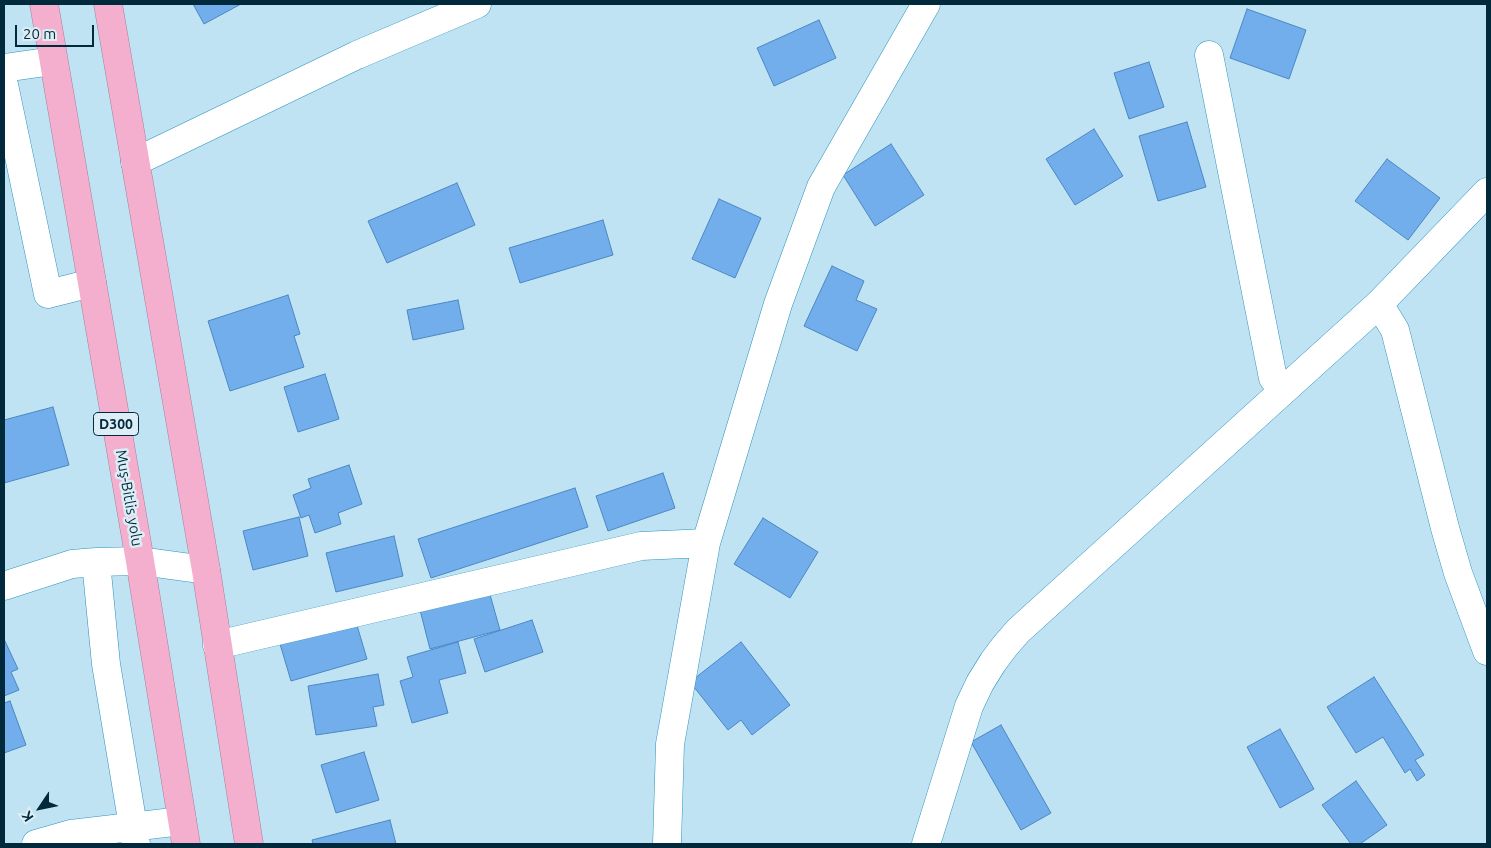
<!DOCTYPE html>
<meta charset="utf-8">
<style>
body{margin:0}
#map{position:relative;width:1491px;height:848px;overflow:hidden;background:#c0e3f4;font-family:Ubuntu,sans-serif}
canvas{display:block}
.frame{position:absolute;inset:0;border:5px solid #002a3b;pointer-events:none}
.north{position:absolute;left:15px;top:783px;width:50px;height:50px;-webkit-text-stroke:4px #dcedf6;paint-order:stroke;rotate:236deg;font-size:14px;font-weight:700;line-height:20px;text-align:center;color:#002a3b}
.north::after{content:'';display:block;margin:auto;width:18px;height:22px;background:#002a3b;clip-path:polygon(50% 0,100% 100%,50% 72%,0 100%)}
.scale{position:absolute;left:15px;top:25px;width:79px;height:22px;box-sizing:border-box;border:2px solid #002a3b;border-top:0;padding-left:6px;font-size:15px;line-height:18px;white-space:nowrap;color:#002a3b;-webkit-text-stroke:4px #dcedf6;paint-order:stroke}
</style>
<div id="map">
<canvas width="1491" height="848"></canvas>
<div class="frame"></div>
<div class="north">K</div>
<div class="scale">20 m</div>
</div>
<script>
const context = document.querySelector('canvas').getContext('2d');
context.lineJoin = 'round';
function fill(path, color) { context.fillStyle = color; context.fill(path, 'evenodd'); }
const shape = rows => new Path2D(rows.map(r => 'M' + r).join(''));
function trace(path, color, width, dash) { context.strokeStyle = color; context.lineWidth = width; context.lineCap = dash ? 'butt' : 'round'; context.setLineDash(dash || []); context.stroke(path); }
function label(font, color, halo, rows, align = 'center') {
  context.font = font + ' Ubuntu,sans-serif'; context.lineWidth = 5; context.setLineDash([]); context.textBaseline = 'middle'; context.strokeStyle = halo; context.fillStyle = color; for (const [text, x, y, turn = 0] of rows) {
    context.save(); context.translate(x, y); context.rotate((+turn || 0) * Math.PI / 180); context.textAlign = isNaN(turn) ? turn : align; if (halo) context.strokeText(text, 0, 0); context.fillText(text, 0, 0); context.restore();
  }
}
const building = shape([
 [193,4,241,4,204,24,193,4],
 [1247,9,1306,30,1289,79,1230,58,1247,9],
 [819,20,836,58,774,86,757,48,819,20],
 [1149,62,1164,107,1129,119,1114,73,1149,62],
 [1187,122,1206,187,1158,201,1139,136,1187,122],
 [1094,129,1123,176,1075,205,1046,159,1094,129],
 [891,144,924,195,875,226,843,175,891,144],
 [1387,159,1440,198,1408,240,1355,201,1387,159],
 [457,183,475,225,387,263,368,221,457,183],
 [719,199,761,218,735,278,692,259,719,199],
 [603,220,613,255,520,283,509,248,603,220],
 [832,266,864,281,856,300,877,309,857,351,804,326,832,266],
 [288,295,300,334,294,336,304,367,230,391,208,321,288,295],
 [458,300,464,329,413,340,407,310,458,300],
 [325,374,339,419,298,432,284,387,325,374],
 [53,407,69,465,4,483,4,420,53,407],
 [349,465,362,504,338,513,341,524,315,533,309,515,301,518,293,495,311,488,308,479,349,465],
 [663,473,675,508,608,531,596,496,663,473],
 [575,488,588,527,431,578,418,539,575,488],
 [299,517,308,556,253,570,243,531,299,517],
 [763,518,818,552,790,598,734,564,763,518],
 [394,536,403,576,336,592,326,553,394,536],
 [489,591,500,630,430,649,420,610,489,591],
 [532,620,543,652,485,672,474,639,532,620],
 [356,622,367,659,291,681,280,644,356,622],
 [4,639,18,669,11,672,19,690,4,696,4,639],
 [458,642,466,673,439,680,448,713,412,723,400,681,413,677,407,657,458,642],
 [741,642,790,705,752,735,741,720,728,730,690,682,741,642],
 [378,674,384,705,373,707,377,726,316,735,308,686,378,674],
 [1374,677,1424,755,1415,760,1425,775,1417,781,1410,769,1405,773,1383,737,1356,753,1327,707,1374,677],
 [10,701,26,745,4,753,4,703,10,701],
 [1001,725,1051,813,1021,830,971,742,1001,725],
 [1280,729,1314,789,1280,808,1247,747,1280,729],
 [364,752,379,800,336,813,321,765,364,752],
 [1356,781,1387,825,1360,844,1351,844,1322,805,1356,781],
 [390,820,396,844,313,844,312,840,390,820]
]);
fill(building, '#71aeeb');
trace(building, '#4b87c2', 1);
const minor = shape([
 [1209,55,1273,378,1283,390],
 [4,68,53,61],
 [4,85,48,294,92,283],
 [135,162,357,55,477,4],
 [1379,304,1395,330,1445,528,1458,573,1487,651],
 [96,562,106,664,136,844],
 [4,586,72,564,96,562,140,561,206,570],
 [217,645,641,546,706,543],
 [36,844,71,834,182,821],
 [667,844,670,744,706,543,778,304,821,187,926,4],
 [926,844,969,706,980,683,993,662,1005,646,1018,631,1379,304,1487,192]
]);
const highway = shape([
 [44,4,140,561,186,844],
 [108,4,206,570,249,844]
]);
trace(minor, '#2c93bc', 29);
trace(highway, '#9f809b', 29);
trace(minor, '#fff', 28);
trace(highway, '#f4afcf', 28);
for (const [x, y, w] of [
 [116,424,45]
]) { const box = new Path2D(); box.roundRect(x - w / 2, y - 11.5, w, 23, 4); context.fillStyle = '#dcedf6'; context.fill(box); trace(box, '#002a3b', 1); }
label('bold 14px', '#002a3b', null, [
 ["D300",116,424]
]);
label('15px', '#002a3b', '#dcedf6', [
 ["Muş-Bitlis yolu",129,498,80]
]);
</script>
